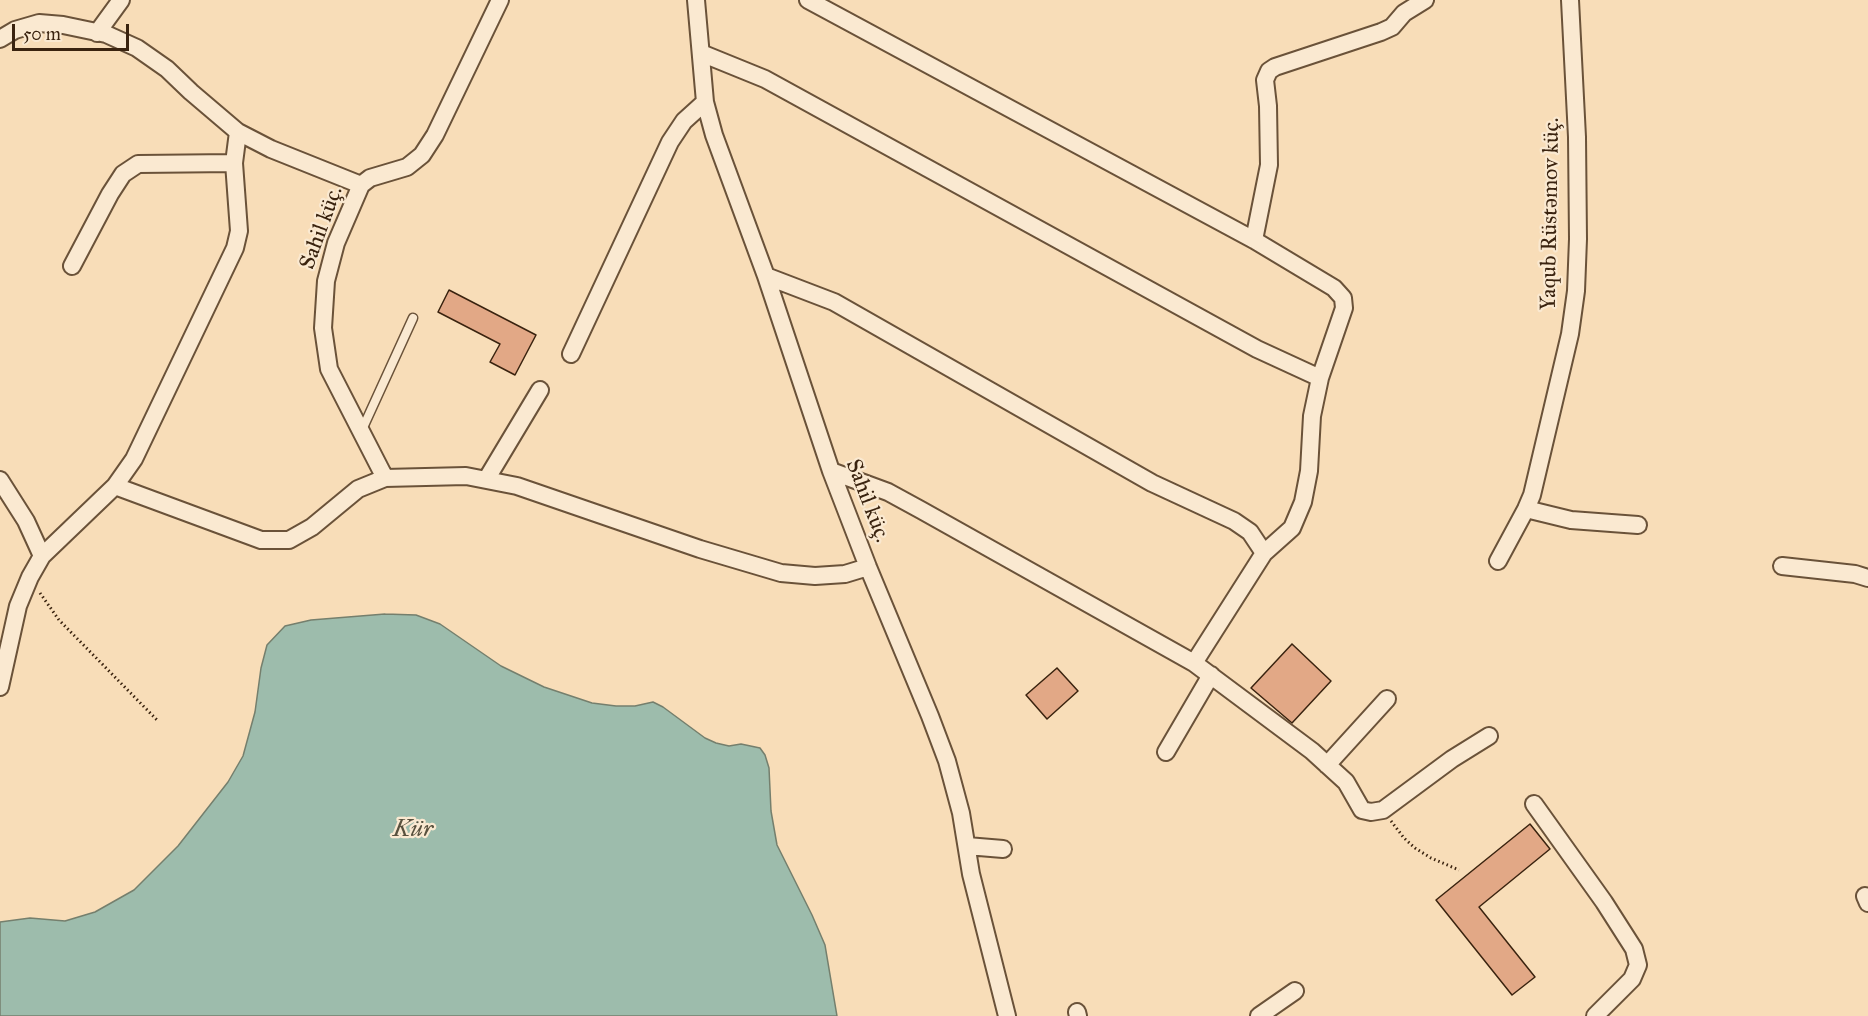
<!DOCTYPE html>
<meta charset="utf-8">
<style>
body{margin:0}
#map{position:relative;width:1868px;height:1016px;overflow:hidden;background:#f8ddb8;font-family:"IM FELL Great Primer",serif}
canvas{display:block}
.scale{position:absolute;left:12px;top:24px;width:117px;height:27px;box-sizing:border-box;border:3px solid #3a230f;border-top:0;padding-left:8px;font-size:18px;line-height:21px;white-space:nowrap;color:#3a230f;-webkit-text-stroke:4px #fae9d1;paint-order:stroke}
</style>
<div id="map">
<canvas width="1868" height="1016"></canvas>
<div class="scale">50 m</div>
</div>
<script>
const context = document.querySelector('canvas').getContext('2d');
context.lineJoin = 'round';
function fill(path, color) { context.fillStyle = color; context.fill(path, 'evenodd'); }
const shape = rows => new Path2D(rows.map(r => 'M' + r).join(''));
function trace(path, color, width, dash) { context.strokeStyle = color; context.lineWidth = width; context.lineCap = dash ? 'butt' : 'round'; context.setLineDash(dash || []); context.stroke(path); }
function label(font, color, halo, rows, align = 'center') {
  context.font = font + ' "IM FELL Great Primer",serif'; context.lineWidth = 4.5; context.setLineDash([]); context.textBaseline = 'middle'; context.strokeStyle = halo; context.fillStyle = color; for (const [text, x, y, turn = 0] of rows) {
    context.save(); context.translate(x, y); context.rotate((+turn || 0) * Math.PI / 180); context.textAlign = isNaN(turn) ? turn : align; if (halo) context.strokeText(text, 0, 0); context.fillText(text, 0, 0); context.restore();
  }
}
const water = shape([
 [385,614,416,615,440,624,501,666,544,687,592,703,616,706,635,706,653,702,663,707,705,738,716,743,729,746,741,744,760,748,765,755,769,768,771,811,777,845,812,915,825,945,837,1016,0,1016,0,922,30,918,65,921,95,912,134,890,178,846,228,782,243,756,255,712,261,668,267,645,285,626,311,620,385,614]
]);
fill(water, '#9dbcac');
trace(water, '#757f6d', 1.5);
const building = shape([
 [449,290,536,335,515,375,490,362,500,344,438,312,449,290],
 [1292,644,1331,681,1292,723,1251,688,1292,644],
 [1057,668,1078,691,1047,719,1026,695,1057,668],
 [1530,824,1550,849,1479,907,1535,977,1512,995,1436,900,1530,824]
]);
fill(building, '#e2a886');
trace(building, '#3a230f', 1.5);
const service = shape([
 [361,432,413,318]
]);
const minor = shape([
 [696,0,705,102,714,135,766,276,831,471,868,567,930,716,947,761,961,813,971,874,1007,1016],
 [808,0,1254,240,1334,288,1343,298,1344,308,1320,378,1312,416,1309,471,1303,502,1292,528,1264,553,1194,663],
 [97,33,121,0],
 [0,39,15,30,39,23,63,25,106,34,137,48,167,69,191,92,238,132,234,163,239,231,235,248,134,459,115,486,42,556,30,577,18,606,0,687],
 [701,53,765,79,1257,349,1320,378],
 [238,132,271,149,361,185],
 [1254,240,1269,165,1268,106,1265,80,1269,71,1275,67,1381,32,1392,27,1404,13,1425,0],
 [72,266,110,194,123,174,138,164,234,163],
 [766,276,834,302,1152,483,1234,521,1250,532,1264,553],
 [571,354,670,142,684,121,705,102],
 [831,471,888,492,921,510,1194,663,1312,751,1346,782,1362,810,1371,812,1383,810,1452,759,1489,736],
 [385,478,329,369,323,328,326,281,336,243,361,185,370,178,407,167,422,155,435,135,500,0],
 [0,480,26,521,42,556],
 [486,480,540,390],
 [115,486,261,540,289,540,312,527,358,489,385,478,466,476,517,486,700,549,781,573,815,576,845,574,868,567],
 [1526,509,1571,520,1638,525],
 [1498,561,1526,509,1532,495,1570,334,1576,291,1578,239,1577,137,1570,0],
 [1782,566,1855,574,1868,578],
 [1166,752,1211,675],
 [1327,765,1387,699],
 [1534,804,1604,902,1634,949,1638,965,1632,979,1595,1016],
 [967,846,1003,849],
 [1865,896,1868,903],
 [1077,1012,1078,1016],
 [1259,1016,1295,991]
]);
trace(service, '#6a5239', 11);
trace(minor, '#6a5239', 20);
trace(shape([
 [40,593,59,620,158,721],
 [1391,821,1404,838,1415,848,1431,858,1459,870]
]), '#3a230f', 3, [1.5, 3]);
trace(service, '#fae9d1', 8);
trace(minor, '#fae9d1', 16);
label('22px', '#3a230f', '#fae9d1', [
 ["Yaqub Rüstəmov küç.",1551,214,-89],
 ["Sahil küç.",322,228,-70],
 ["Sahil küç.",867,501,69]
]);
label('italic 24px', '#58513e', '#fae9d1', [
 ["Kür",413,830]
]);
</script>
